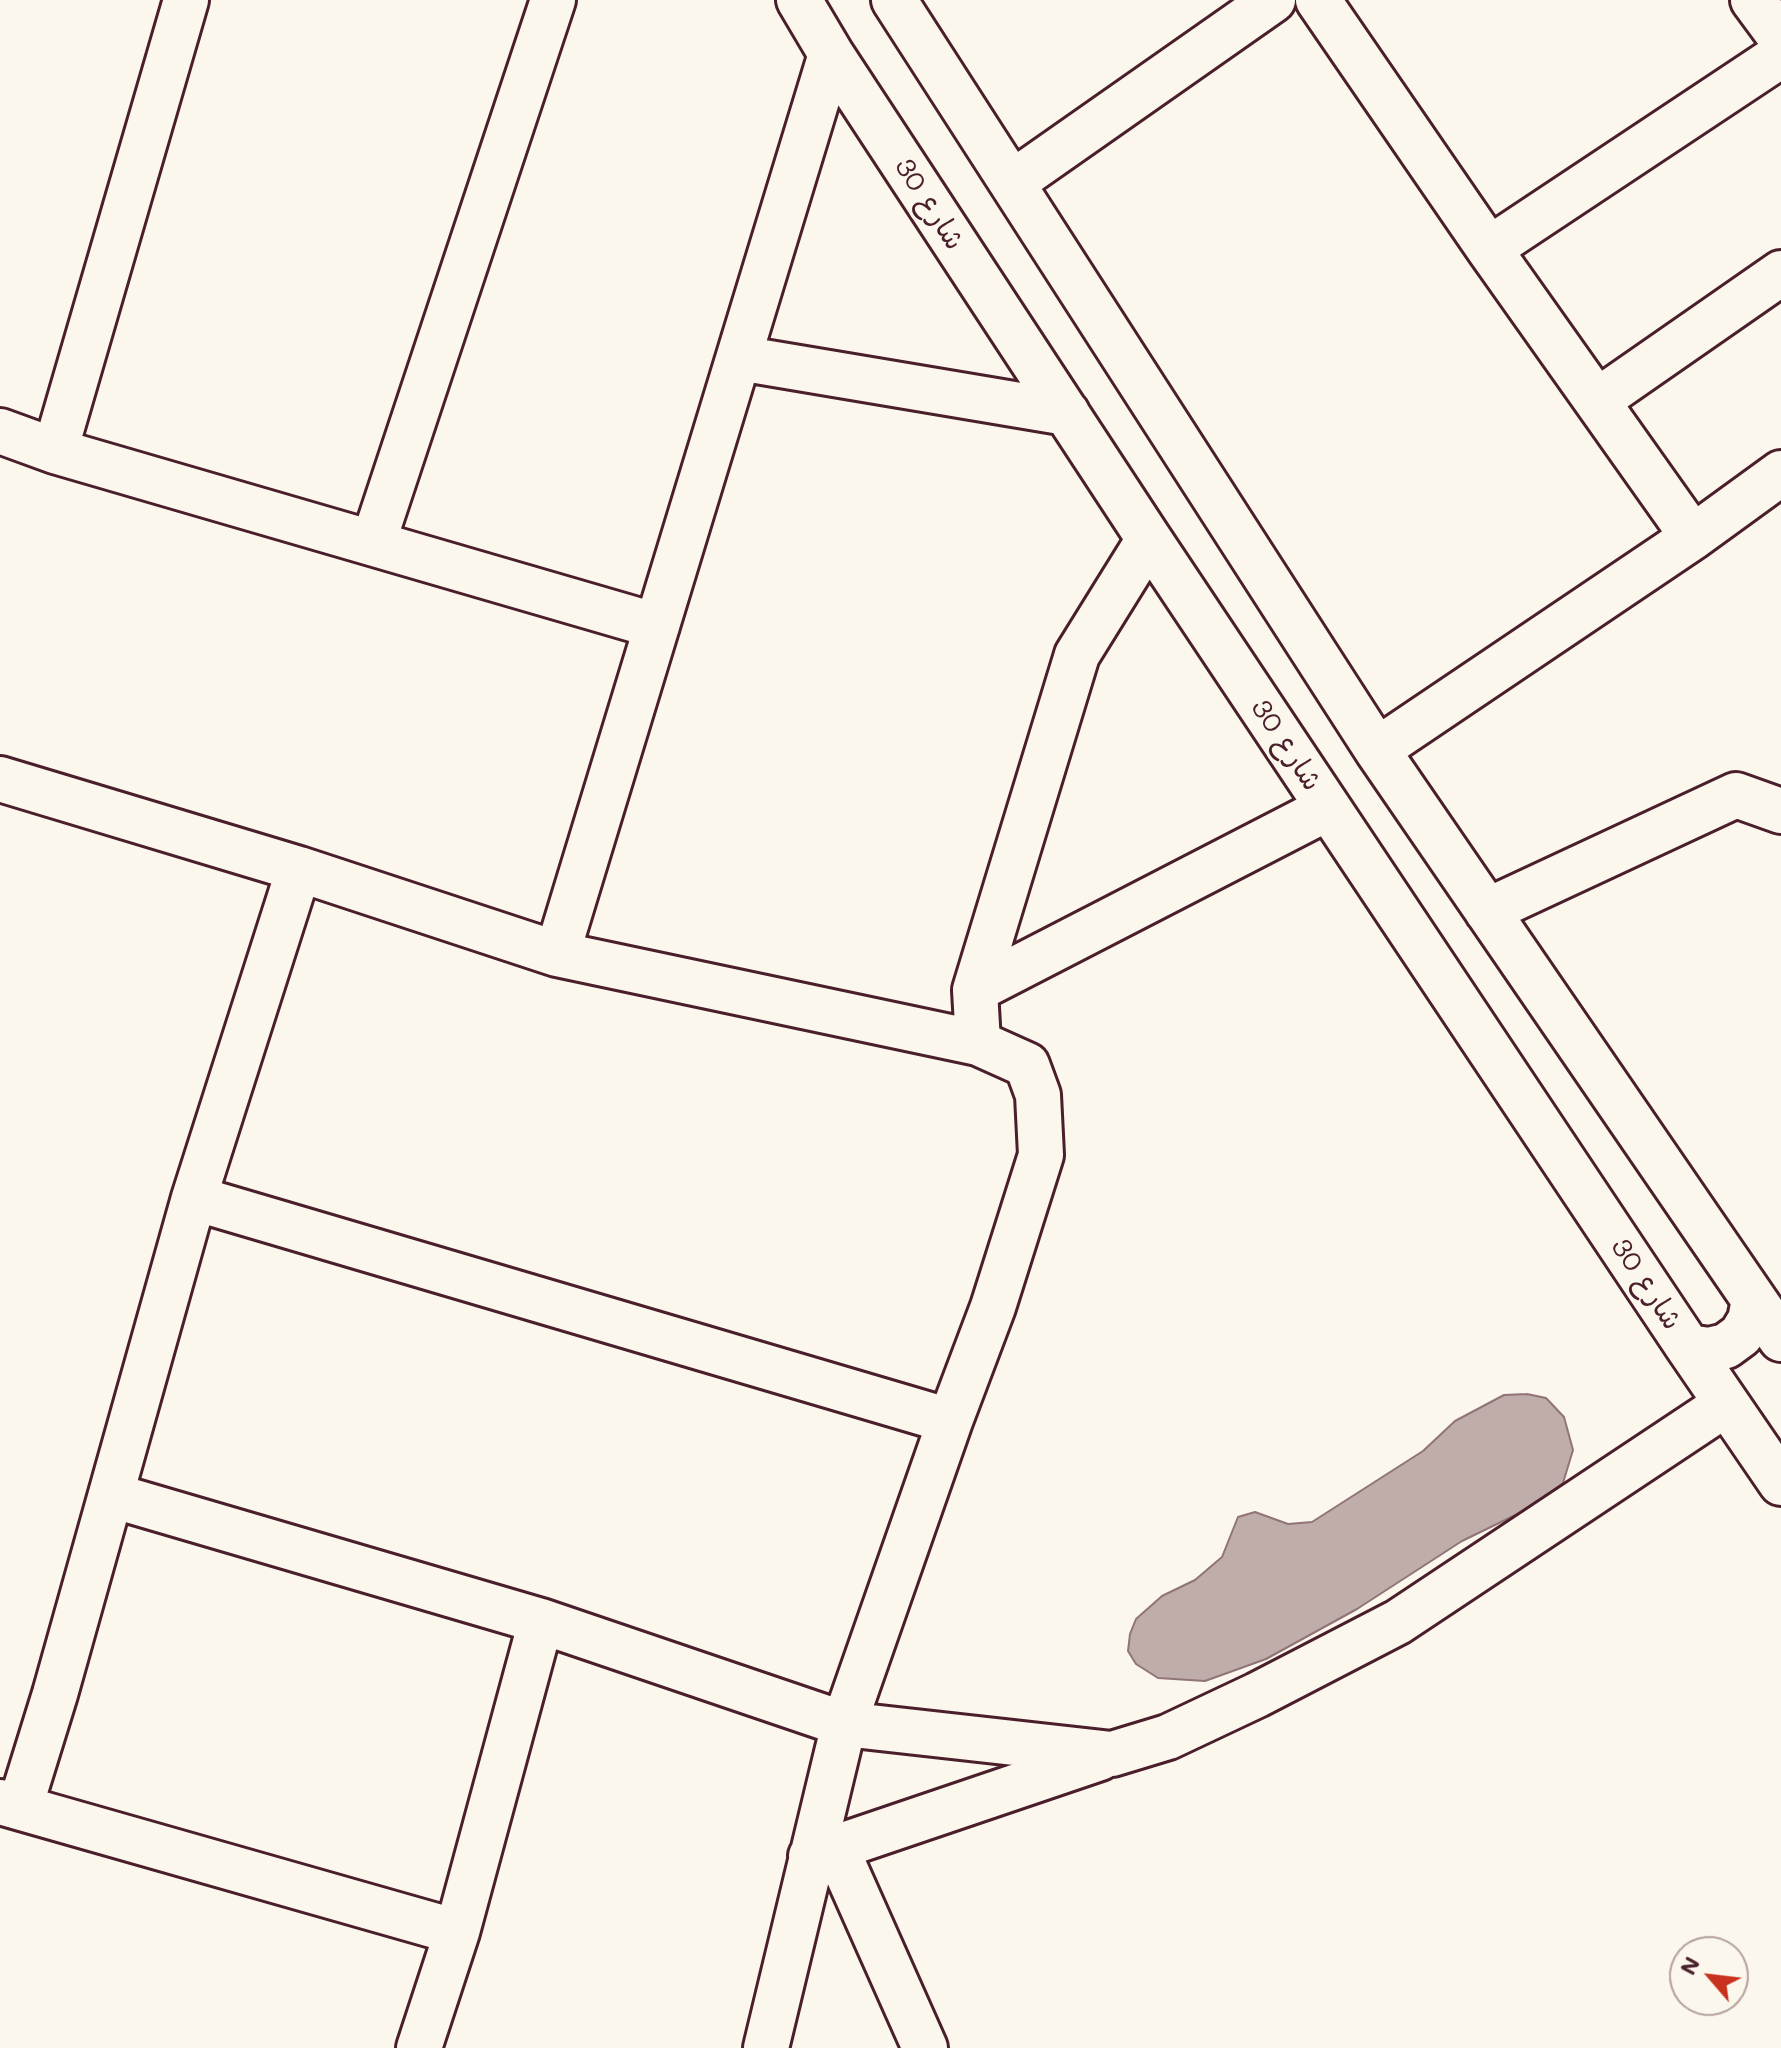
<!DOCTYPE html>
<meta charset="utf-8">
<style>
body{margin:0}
#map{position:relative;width:1781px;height:2048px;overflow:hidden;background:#fbf7ec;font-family:Mali,sans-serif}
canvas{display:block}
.north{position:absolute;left:1669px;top:1936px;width:80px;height:80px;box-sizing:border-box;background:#fbf7ec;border:2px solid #b4a19f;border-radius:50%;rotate:298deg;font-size:22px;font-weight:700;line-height:32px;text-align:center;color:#4a1f2b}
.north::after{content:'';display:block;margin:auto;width:28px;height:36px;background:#c8321e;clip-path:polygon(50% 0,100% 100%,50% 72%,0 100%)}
</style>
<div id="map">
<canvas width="1781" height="2048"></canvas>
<div class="north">N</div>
</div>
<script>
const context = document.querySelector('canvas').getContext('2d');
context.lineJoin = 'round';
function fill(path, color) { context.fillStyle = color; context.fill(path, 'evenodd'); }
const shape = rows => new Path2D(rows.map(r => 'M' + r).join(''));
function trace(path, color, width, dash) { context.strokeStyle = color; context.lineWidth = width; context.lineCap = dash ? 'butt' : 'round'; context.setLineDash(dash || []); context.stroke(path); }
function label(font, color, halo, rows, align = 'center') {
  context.font = font + ' Mali,"Playpen Sans Arabic",sans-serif'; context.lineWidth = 6; context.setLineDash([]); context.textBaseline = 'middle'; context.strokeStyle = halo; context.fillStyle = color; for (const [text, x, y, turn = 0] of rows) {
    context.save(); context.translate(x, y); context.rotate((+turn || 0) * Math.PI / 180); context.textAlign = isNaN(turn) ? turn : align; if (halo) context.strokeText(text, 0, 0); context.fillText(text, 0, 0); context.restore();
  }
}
const water = shape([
 [1527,1394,1546,1398,1564,1417,1573,1450,1563,1483,1538,1504,1462,1541,1357,1609,1266,1659,1205,1681,1158,1678,1136,1664,1128,1651,1130,1634,1136,1619,1162,1596,1195,1580,1222,1557,1238,1517,1255,1512,1288,1524,1312,1522,1423,1451,1455,1421,1504,1395,1527,1394]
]);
fill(water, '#bfadaa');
trace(water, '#907477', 2);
const minor = shape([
 [799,0,831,54,1149,539,1688,1347,1781,1483],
 [894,0,1377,750,1781,1339],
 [1318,0,1489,249,1693,537],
 [1753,0,1781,38],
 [1012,183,1273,0],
 [1489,249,1781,55],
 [739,358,1067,413],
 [1597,401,1781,273],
 [0,431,55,451,657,626],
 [55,451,186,0],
 [373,543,553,0],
 [1377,750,1693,537,1781,473],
 [0,779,299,869,557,954,978,1043,1027,1065,1038,1095,1041,1155,993,1307,950,1421,844,1724,766,2048],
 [1487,911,1736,795,1781,811],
 [557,954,831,54],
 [975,990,1328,808],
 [978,1043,975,990,1077,655,1149,539],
 [194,1198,950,1421],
 [1688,1347,1709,1350,1726,1346,1741,1335,1750,1320,1754,1300],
 [111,1495,541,1621,844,1724,1112,1754,1168,1737,1257,1695,1398,1622,1726,1404],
 [0,1802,457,1932],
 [20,1807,55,1694,194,1198,299,869],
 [836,1848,925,2048],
 [811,1856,1100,1758],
 [419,2048,457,1932,541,1621]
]);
trace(minor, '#4a1f2b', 50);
trace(minor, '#fbf7ec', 44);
label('28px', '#4a1f2b', '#fbf7ec', [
 ["شارع 30",929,204,57],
 ["شارع 30",1286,745,56],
 ["شارع 30",1646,1284,56]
]);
</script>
